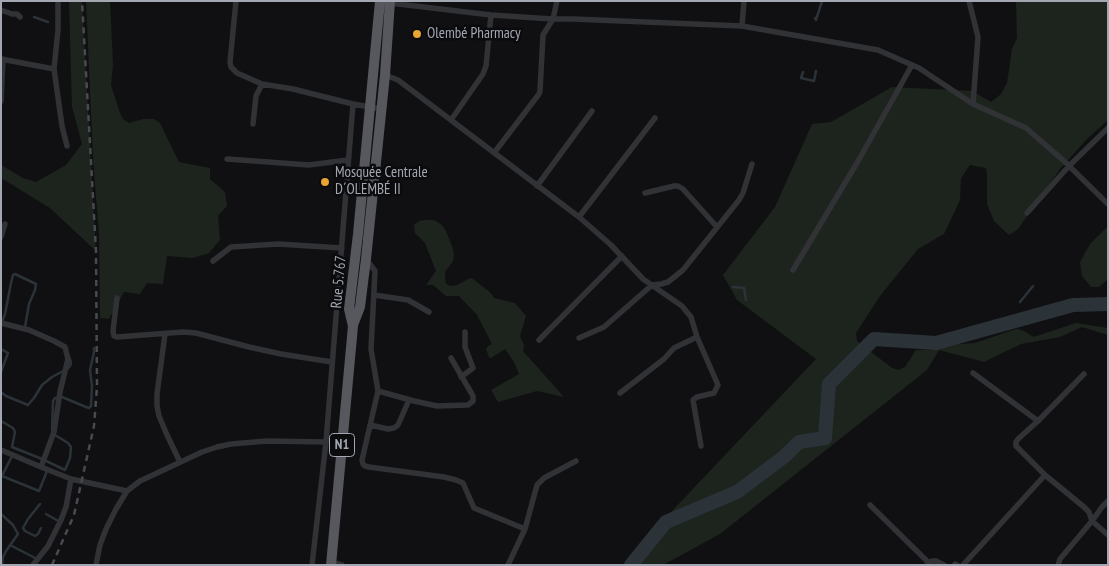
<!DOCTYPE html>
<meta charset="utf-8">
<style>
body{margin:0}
#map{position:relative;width:1109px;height:566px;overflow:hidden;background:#101012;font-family:"PT Sans Narrow",sans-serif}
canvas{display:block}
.frame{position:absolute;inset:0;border:2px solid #a2a7b2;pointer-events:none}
</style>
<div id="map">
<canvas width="1109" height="566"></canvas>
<div class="frame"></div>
</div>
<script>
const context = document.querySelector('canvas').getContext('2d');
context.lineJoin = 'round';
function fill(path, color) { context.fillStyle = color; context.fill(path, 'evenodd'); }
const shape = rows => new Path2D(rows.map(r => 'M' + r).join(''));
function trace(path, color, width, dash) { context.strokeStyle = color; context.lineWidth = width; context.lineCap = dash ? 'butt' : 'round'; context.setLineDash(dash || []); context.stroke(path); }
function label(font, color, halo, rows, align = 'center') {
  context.font = font + ' "PT Sans Narrow",sans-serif'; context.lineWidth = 5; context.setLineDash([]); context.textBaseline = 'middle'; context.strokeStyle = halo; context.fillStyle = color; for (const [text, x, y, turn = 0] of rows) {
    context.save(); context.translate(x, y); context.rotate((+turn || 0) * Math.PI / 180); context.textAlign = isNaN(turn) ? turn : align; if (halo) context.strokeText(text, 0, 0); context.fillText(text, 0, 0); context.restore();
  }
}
fill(shape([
 [69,1,82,1,96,251,50,208,1,178,1,165,23,178,36,182,66,165,82,144,72,107],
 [86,1,110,1,113,65,111,85,120,113,123,119,129,123,143,119,154,119,160,123,179,162,210,168,210,179,225,192,227,206,218,216,220,240,209,253,193,258,167,256,163,284,147,283,140,294,124,292,109,319,100,318,99,235,93,158],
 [1016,1,1108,1,1108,120,1087,139,1060,169,1018,229,1009,235,994,221,987,204,987,175,986,168,970,165,961,178,960,200,944,234,918,249,880,296,856,333,857,341,892,368,899,370,905,367,916,350,930,350,944,345,975,343,1016,329,1022,330,1034,337,1076,323,1108,328,1108,335,1082,327,1060,337,1021,344,984,362,939,350,927,370,720,534,663,565,636,565,653,531,816,359,737,300,723,275,775,207,812,124,831,122,892,87,972,91,991,102,1001,94,1007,83,1012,49,1017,38],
 [426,220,434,220,442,225,446,231,453,249,454,255,453,261,445,272,445,278,446,284,450,286,457,285,470,278,473,279,491,293,494,298,515,303,526,316,520,336,524,345,523,351,564,397,537,391,498,402,491,390,519,374,514,362,505,349,491,358,489,357,486,349,488,346,492,344,477,315,459,296,446,296,433,285,426,285,436,271,425,243,415,233,414,225,419,221],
 [1108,226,1108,279,1099,287,1091,287,1082,276,1080,262,1090,244]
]), '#1d241d');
trace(shape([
 [34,17,48,22],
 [815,18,816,20,822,1],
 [803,72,801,78,814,81,816,71],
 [733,287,744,288,746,300],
 [1020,302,1033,286],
 [2,322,5,314,11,283,13,275,15,274,36,284,35,290,29,304,25,327],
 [1,349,8,353,1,372],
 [1,392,6,396,28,405,34,398,42,385,52,377,67,369,70,366,71,363,70,359],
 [1,421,13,428,15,432,12,447,42,459,65,470,70,458,71,447,68,443,55,435],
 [52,430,53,401,55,398,62,397,86,407,89,408,91,406,92,386,90,370,94,352,94,348],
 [12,456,2,476,39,491,47,471],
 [40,504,28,519,23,528,25,531,35,536,38,534,41,528],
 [1,514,13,525,18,534,6,551,3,557,2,565],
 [46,514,60,522],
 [10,545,37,559]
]), '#2b3339', 2.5);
trace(shape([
 [631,565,666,522,737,492,785,456,799,442,825,438,829,384,874,339,936,343,1073,305,1108,304]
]), '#2b3339', 14);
trace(shape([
 [236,1,230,62,231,67,237,73,262,84],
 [969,1,978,37,973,104],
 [390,3,491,15,553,19,573,19,742,26,878,50,919,68,973,104,1026,128,1064,161,1108,204],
 [1,10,12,14,17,14,20,17],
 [742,26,744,1],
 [1,59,54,69,58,30,58,1],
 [54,69,62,126,67,146],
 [385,75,398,80,579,217,611,245,643,279,682,306,686,311,691,317,697,337,718,385,714,393,697,397,693,400,701,446],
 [1,101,3,59],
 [451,120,483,74,486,66,491,15],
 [253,124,256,96,262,84,293,89,353,104,381,109],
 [494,153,539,94,540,91,543,35,553,19,557,1],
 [227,159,309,165,348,160],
 [537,186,592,111],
 [645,193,674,186,678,186,683,189,717,227],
 [1027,213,1069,166,1108,128],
 [579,217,655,118],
 [1,237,5,224],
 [366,259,375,271,371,349,378,391,362,460,363,464,365,466,369,467,444,477,456,480,463,483,474,508,525,529],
 [213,261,231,247,278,244,342,248],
 [793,270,857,163,912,65],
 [374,295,408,300,429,312],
 [117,298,113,331,114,336,117,337,183,332,196,333,249,347,281,354,332,362],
 [1,323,29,330,54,341,65,347,68,359,60,392,54,432,41,467],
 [165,334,157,394,157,406,159,416,167,435,180,462],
 [579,338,604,327,652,285,661,284,668,282,683,270,739,200,743,193,752,164],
 [539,340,622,256],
 [973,373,1038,421],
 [1084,374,1038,421,1018,439,1016,442,1016,446,1045,475,1084,507,1089,512,1092,521,1108,535],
 [461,377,473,368,465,347,465,332],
 [378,391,414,401,437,406,468,405,473,401,473,396,451,358],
 [620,393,664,359,674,348,697,337],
 [370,425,388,429,394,428,398,425,409,400],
 [1,450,41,467,71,479,127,491],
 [870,505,929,563],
 [331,562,342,565],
 [955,564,957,565],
 [33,565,48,546,61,520,66,507,71,479],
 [96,565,100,545,106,529,116,509,127,491,140,481,202,452,217,447,231,444,267,441,326,442,353,104],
 [312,565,326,442],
 [508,565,525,529,537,485,544,478,576,461],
 [927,565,932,561,936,561,944,565],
 [963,565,1045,475],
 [1058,565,1060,559,1092,521,1102,507,1108,501]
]), '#313236', 5.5);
trace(shape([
 [353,325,360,307,366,259,385,75,390,1],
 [331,565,353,326,349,309,358,234,380,1]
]), '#56585e', 10);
trace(shape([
 [52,565,74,515,94,426,97,387,96,251,82,1]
]), '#494a4f', 2.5, [6, 5]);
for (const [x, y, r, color] of [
 [417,34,5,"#e8a532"],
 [325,182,5,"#e8a532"]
]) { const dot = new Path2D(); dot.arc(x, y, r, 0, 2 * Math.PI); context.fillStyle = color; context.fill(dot); trace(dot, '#0b0b0d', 2); }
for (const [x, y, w] of [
 [342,445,25]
]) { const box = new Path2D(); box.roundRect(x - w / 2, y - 11.5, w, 23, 4); context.fillStyle = '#0b0b0d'; context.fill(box); trace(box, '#a2a7b2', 1); }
label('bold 14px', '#a2a7b2', null, [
 ["N1",342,445]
]);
label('15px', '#a2a7b2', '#0b0b0d', [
 ["Olembé Pharmacy",427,34],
 ["Mosquée Centrale",335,173],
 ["D´OLEMBÉ II",335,190]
], 'left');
label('15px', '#a2a7b2', '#0b0b0d', [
 ["Rue 5.767",339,282,-85]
]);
</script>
